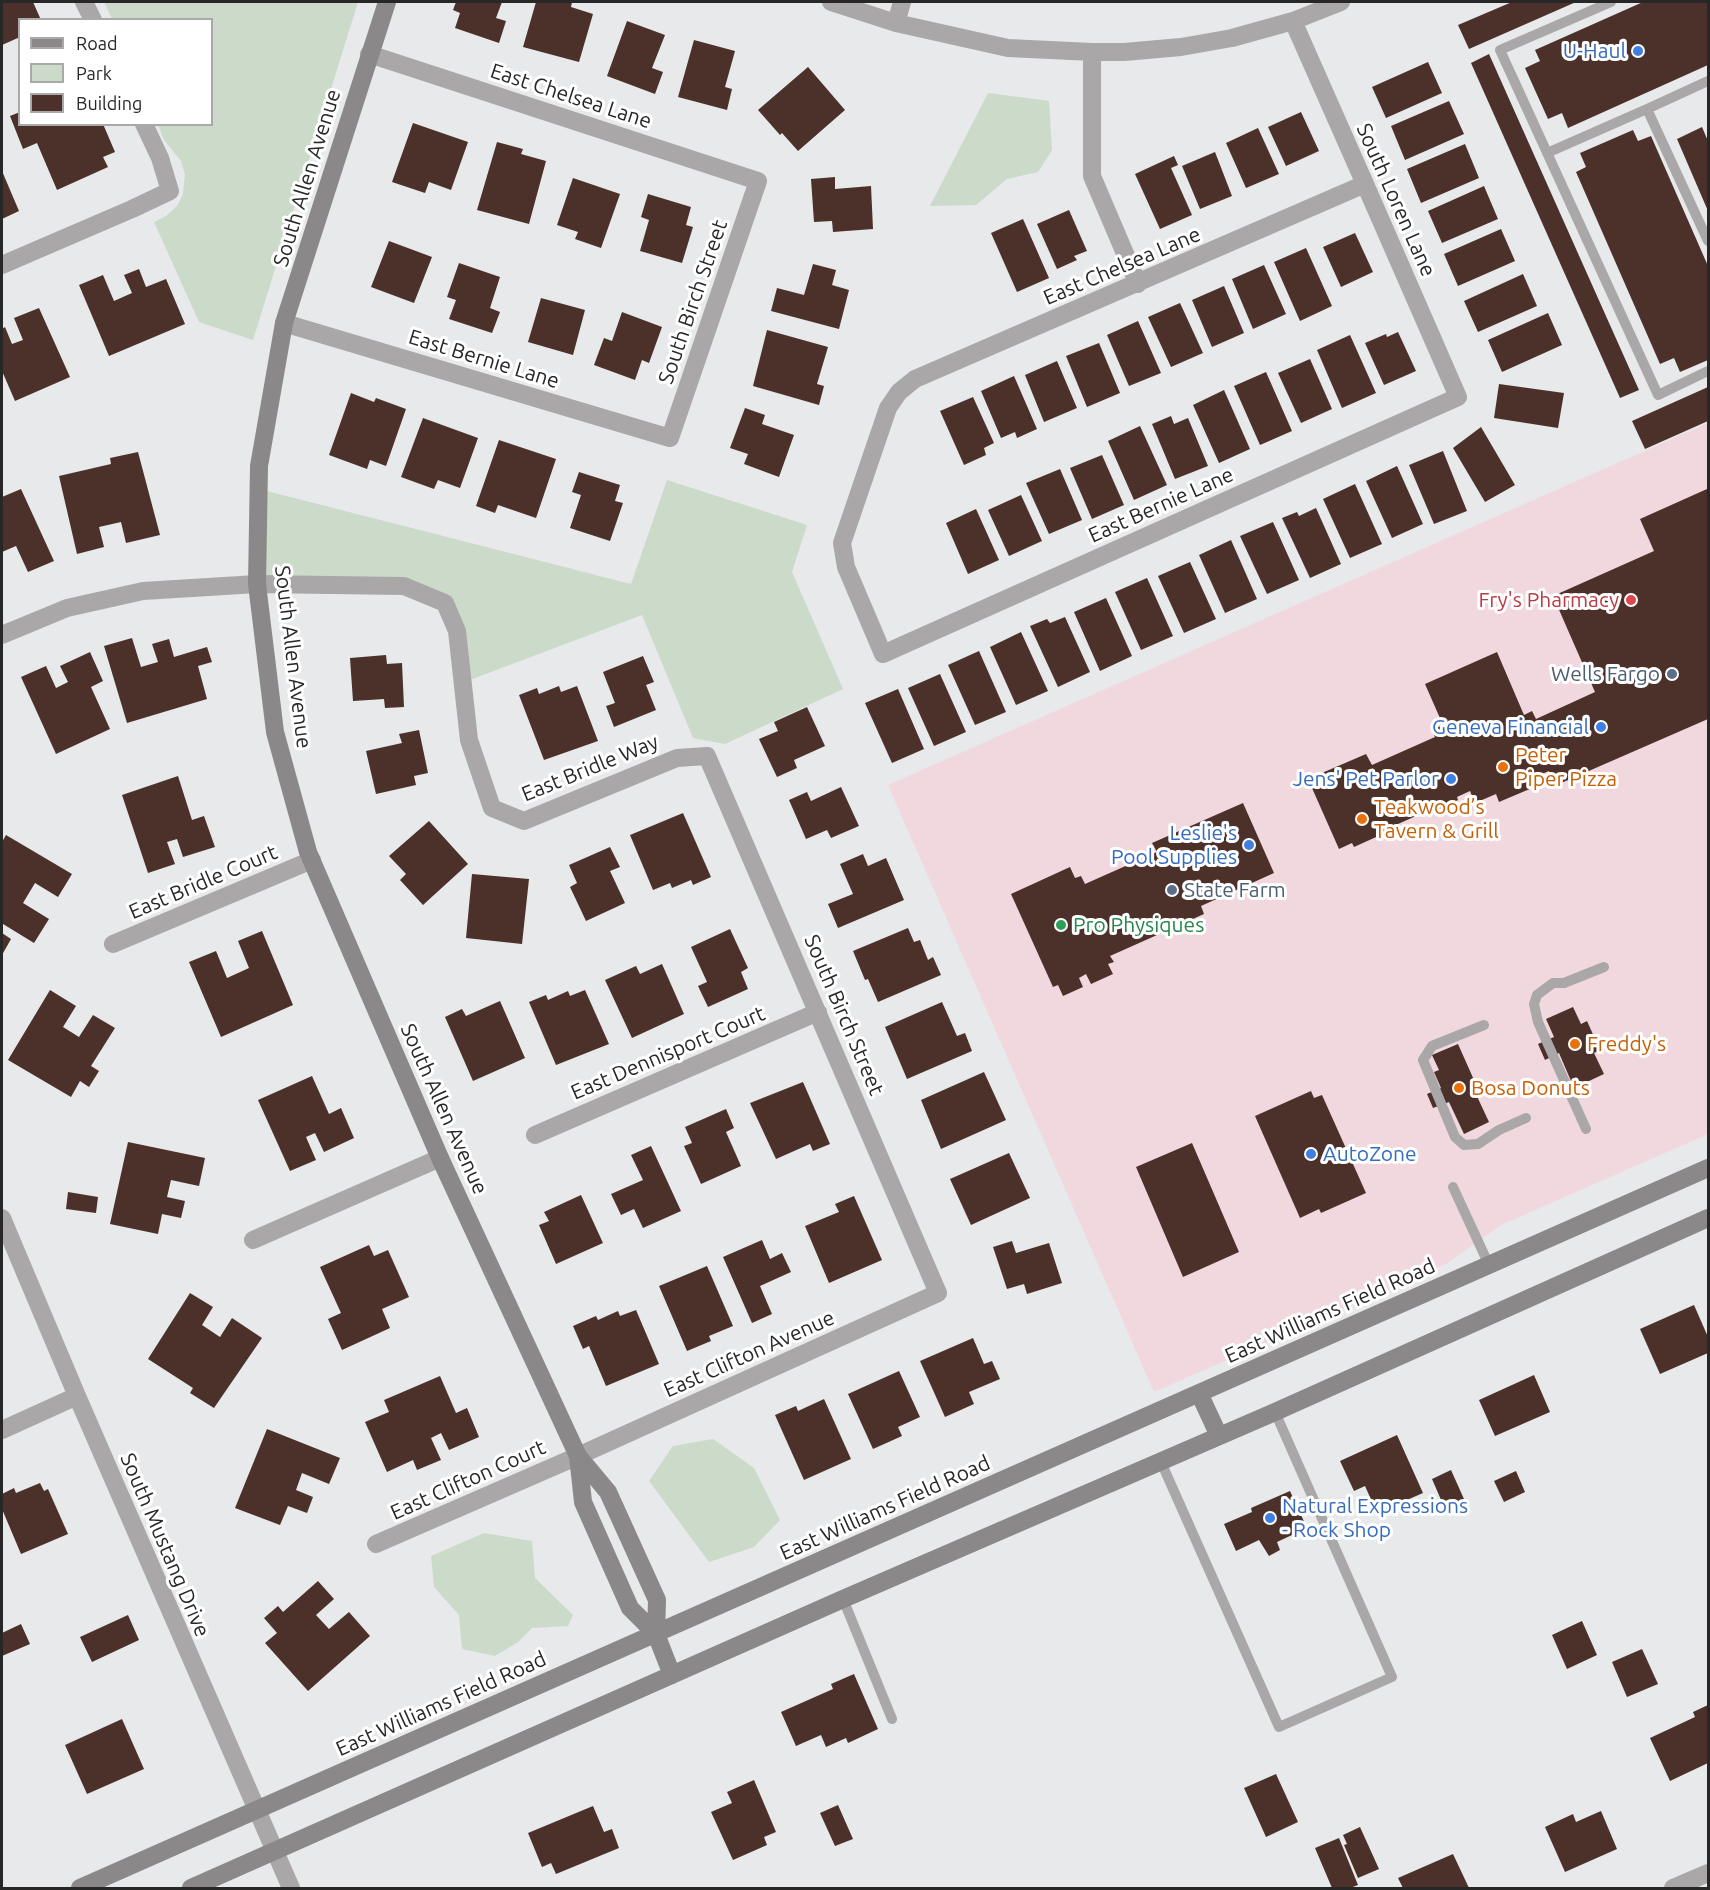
<!DOCTYPE html>
<meta charset="utf-8">
<style>
body{margin:0}
#map{position:relative;width:1710px;height:1890px;overflow:hidden;background:#e7e9eb;font-family:Ubuntu,sans-serif}
canvas{display:block}
.frame{position:absolute;inset:0;border:3px solid #272728;pointer-events:none}
.legend{position:absolute;left:18px;top:18px;width:195px;height:108px;box-sizing:border-box;background:#fff;border:2px solid #a9a9a9;margin:0;padding:8px 10px;list-style:none;font-size:18px;color:#272728}
.legend li{display:flex;align-items:center;gap:12px;height:30px}
.legend b{width:30px;border:2px solid #a9a9a9}
</style>
<div id="map">
<canvas width="1710" height="1890"></canvas>
<div class="frame"></div>
<ul class="legend">
<li><b style="height:8px;background:#8a8888"></b>Road</li>
<li><b style="height:16px;background:#ccdaca"></b>Park</li>
<li><b style="height:16px;background:#4b312a"></b>Building</li>
</ul>
</div>
<script>
const context = document.querySelector('canvas').getContext('2d');
context.lineJoin = 'round';
function fill(path, color) { context.fillStyle = color; context.fill(path, 'evenodd'); }
const shape = rows => new Path2D(rows.map(r => 'M' + r).join(''));
function trace(path, color, width, dash) { context.strokeStyle = color; context.lineWidth = width; context.lineCap = dash ? 'butt' : 'round'; context.setLineDash(dash || []); context.stroke(path); }
function label(font, color, halo, rows, align = 'center') {
  context.font = font + ' Ubuntu,sans-serif'; context.lineWidth = 6; context.setLineDash([]); context.textBaseline = 'middle'; context.strokeStyle = halo; context.fillStyle = color; for (const [text, x, y, turn = 0] of rows) {
    context.save(); context.translate(x, y); context.rotate((+turn || 0) * Math.PI / 180); context.textAlign = isNaN(turn) ? turn : align; if (halo) context.strokeText(text, 0, 0); context.fillText(text, 0, 0); context.restore();
  }
}
fill(shape([
 [1708,423,1708,1134,1501,1225,1446,1264,1154,1392,888,785]
]), '#f1d7de');
fill(shape([
 [104,2,358,2,253,340,199,322,154,222,166,216,177,206,183,194,185,175,181,161,164,140,158,125,212,124,212,20,112,19],
 [988,93,1049,101,1052,150,1038,172,1007,179,976,205,930,206],
 [667,480,807,525,792,572,843,689,725,744,693,738,642,615,462,683,444,603,404,586,257,584,259,489,631,584],
 [713,1439,754,1468,780,1520,754,1547,709,1562,649,1481,673,1446],
 [484,1533,532,1541,535,1578,573,1615,568,1626,532,1628,518,1642,495,1656,462,1649,459,1615,434,1587,431,1556]
]), '#ccdaca');
fill(shape([
 [2,2,33,2,41,20,20,20,20,37,2,45],
 [456,2,502,2,496,18,506,21,499,43,455,28,460,13,453,10],
 [536,2,572,2,571,7,593,14,579,62,523,47],
 [1512,2,1576,2,1469,49,1458,25],
 [1643,2,1708,2,1708,65,1568,128,1562,113,1548,119,1525,68,1540,61,1535,50],
 [627,21,665,35,652,68,663,72,655,94,607,76],
 [694,40,735,51,725,87,732,89,727,110,678,97],
 [1489,54,1639,390,1620,398,1471,63],
 [1428,62,1442,93,1386,118,1372,87],
 [808,67,845,110,798,151,782,133,780,135,758,110],
 [1449,101,1464,134,1405,160,1391,126],
 [20,112,20,124,103,124,115,152,103,157,108,167,57,190,37,143,23,149,10,116],
 [1301,112,1319,151,1286,166,1268,127],
 [413,123,468,142,451,190,429,182,425,193,392,182],
 [1702,127,1708,141,1708,211,1677,139],
 [1258,128,1279,174,1246,188,1226,143],
 [1633,130,1638,141,1651,136,1708,266,1708,360,1680,372,1674,358,1660,364,1576,172,1586,167,1580,153],
 [497,142,523,149,521,154,546,161,529,224,477,210],
 [1465,144,1479,178,1421,203,1407,169],
 [1215,152,1232,196,1200,209,1182,166],
 [1174,156,1178,165,1171,168,1192,215,1160,229,1135,174],
 [2,171,19,211,2,219],
 [835,177,835,189,871,186,873,229,833,232,832,221,814,222,811,179],
 [573,178,620,194,601,248,575,239,578,232,557,225],
 [1484,186,1498,219,1442,243,1428,211],
 [648,194,691,207,686,225,693,227,682,263,640,251,649,220,641,217],
 [1069,210,1087,251,1074,256,1077,260,1057,269,1037,224],
 [1023,219,1049,278,1017,292,991,233],
 [1501,229,1515,261,1458,286,1444,254],
 [1355,233,1373,272,1341,287,1323,247],
 [389,241,432,257,414,303,371,287],
 [1306,248,1332,306,1300,321,1274,262],
 [459,263,500,277,490,308,500,312,492,333,449,319,456,300,447,297],
 [813,264,836,270,832,285,849,290,839,329,771,311,777,288,804,295],
 [1264,265,1286,314,1253,329,1232,279],
 [139,269,146,287,166,279,185,324,109,356,79,285,103,275,114,301,132,293,124,275],
 [1523,274,1537,306,1478,332,1464,301],
 [1224,286,1244,333,1212,347,1192,300],
 [541,298,585,310,573,355,528,342],
 [1180,303,1203,353,1171,367,1148,317],
 [39,308,70,377,15,401,2,371,2,329,5,327,12,344,23,340,14,318],
 [622,312,662,327,649,363,642,360,635,380,594,365,604,338,612,341],
 [1548,313,1562,345,1502,372,1488,340],
 [1138,321,1161,373,1129,386,1107,335],
 [767,330,828,347,817,384,824,386,819,405,753,386],
 [1398,332,1416,371,1384,385,1365,343,1386,334,1387,337],
 [1350,335,1376,393,1342,408,1317,350],
 [1099,343,1120,393,1087,407,1066,356],
 [1310,359,1332,409,1301,423,1278,373],
 [1057,361,1077,408,1044,422,1025,375],
 [1266,372,1292,431,1260,445,1234,386],
 [1014,376,1037,429,1017,438,1015,432,1001,438,981,391],
 [1499,384,1564,393,1558,428,1494,418],
 [1708,387,1708,421,1645,449,1632,421],
 [1224,390,1250,449,1219,463,1193,405],
 [351,393,374,402,376,398,406,409,386,466,370,460,367,469,329,455],
 [973,397,994,443,984,448,986,455,964,465,940,411],
 [745,408,765,415,762,424,794,435,779,477,744,464,748,454,730,448],
 [1171,416,1174,424,1188,418,1208,466,1175,479,1152,424],
 [423,418,478,438,460,488,438,480,434,489,401,477],
 [1140,426,1167,485,1134,500,1108,441],
 [1481,427,1515,485,1485,502,1453,448],
 [499,440,556,459,536,518,498,505,495,513,476,506],
 [1443,451,1467,511,1434,524,1409,465],
 [138,452,160,535,126,543,121,522,99,527,104,547,77,554,59,476,111,464,110,458],
 [1102,455,1124,505,1092,519,1070,468],
 [1397,466,1423,524,1392,538,1366,481],
 [1060,469,1082,520,1049,534,1026,483],
 [579,472,620,485,615,501,623,503,610,541,570,528,581,495,572,492],
 [1355,484,1382,544,1350,558,1323,499],
 [21,489,54,561,28,572,16,546,2,552,2,497],
 [1707,489,1708,493,1708,719,1552,787,1548,777,1550,776,1549,771,1528,780,1532,788,1499,802,1496,794,1475,803,1470,791,1457,797,1458,800,1435,811,1434,808,1398,824,1384,830,1385,833,1354,847,1352,843,1339,849,1308,779,1366,754,1372,765,1435,737,1432,730,1443,725,1425,684,1497,652,1524,715,1532,711,1536,719,1595,692,1553,596,1654,551,1640,519],
 [1021,495,1042,541,1009,556,988,510],
 [1316,508,1341,564,1310,578,1282,518,1297,512,1299,516],
 [976,509,999,560,968,574,946,523],
 [1273,522,1299,580,1267,594,1240,536],
 [1231,540,1257,599,1225,613,1199,555],
 [1190,562,1216,619,1184,633,1158,576],
 [1147,578,1173,636,1141,650,1115,592],
 [1106,598,1132,656,1100,671,1074,612],
 [1065,617,1090,672,1058,687,1030,626,1047,619,1050,623],
 [1021,632,1048,691,1016,705,990,647],
 [132,638,141,667,158,662,152,644,169,639,174,657,207,647,212,662,198,666,207,699,127,723,104,646],
 [979,651,1006,712,975,725,948,665],
 [90,652,103,681,91,687,110,729,56,754,21,677,46,666,56,688,68,682,60,666],
 [386,655,387,664,402,663,404,707,385,708,384,699,353,701,350,658],
 [643,656,654,682,646,685,656,710,614,727,606,706,615,703,603,672],
 [940,674,966,732,934,746,908,688],
 [559,686,561,692,577,686,598,741,544,760,519,695,537,688,539,694],
 [898,689,924,749,892,763,865,703],
 [807,707,825,746,794,760,797,768,777,777,759,739,778,731,774,722],
 [419,730,428,773,414,776,416,785,376,794,366,751,402,743,399,734],
 [178,776,192,820,204,816,215,847,183,857,177,839,167,842,175,864,148,873,122,795],
 [841,787,859,826,831,838,827,830,806,839,789,800,807,792,811,801],
 [1243,803,1274,873,1201,906,1204,914,1110,956,1114,962,1108,964,1113,974,1091,984,1086,974,1079,978,1083,987,1063,996,1058,985,1053,987,1011,894,1070,867,1075,878,1081,876,1085,884,1157,852,1152,843],
 [683,813,711,877,693,885,691,880,672,888,670,883,653,890,630,835],
 [429,821,468,864,423,905,400,880,406,874,389,856],
 [6,835,72,874,58,897,35,883,23,903,49,919,34,943,3,924,2,927,2,842],
 [610,847,620,867,610,871,625,903,586,921,570,887,577,883,569,865],
 [863,854,868,866,886,858,904,900,838,928,828,904,853,894,840,864],
 [472,874,529,879,522,944,466,938],
 [908,928,914,942,920,940,928,960,933,957,941,975,878,1002,868,979,865,980,853,951],
 [730,929,748,968,741,972,748,989,708,1007,698,986,707,982,691,947],
 [262,931,293,1005,221,1037,189,962,216,951,227,978,249,968,238,941],
 [2,933,11,939,2,955],
 [662,964,684,1014,632,1038,605,980,636,966,640,974],
 [50,990,76,1006,63,1027,79,1037,93,1015,115,1028,91,1066,99,1071,89,1087,80,1081,71,1097,8,1060],
 [585,990,609,1044,556,1065,529,1002,546,995,548,1000,568,991,570,996],
 [500,1001,525,1058,473,1081,445,1017,462,1009,466,1016],
 [942,1002,957,1036,965,1033,972,1051,907,1079,885,1027],
 [1573,1007,1581,1024,1587,1021,1600,1050,1594,1053,1604,1074,1574,1088,1559,1053,1545,1060,1538,1044,1554,1037,1546,1019],
 [1458,1044,1478,1089,1474,1090,1489,1122,1464,1134,1449,1102,1433,1108,1427,1094,1441,1088,1434,1072,1439,1070,1432,1055],
 [984,1072,1006,1120,941,1149,921,1100],
 [312,1076,329,1114,341,1108,354,1138,324,1152,315,1133,306,1137,316,1160,290,1171,258,1100],
 [803,1082,830,1144,813,1151,810,1144,776,1159,750,1103],
 [1311,1091,1314,1098,1322,1095,1366,1193,1321,1213,1319,1209,1300,1218,1255,1116],
 [726,1109,734,1128,726,1132,741,1166,701,1184,684,1146,692,1143,685,1127],
 [128,1142,205,1158,199,1186,171,1180,167,1197,185,1201,181,1218,162,1214,158,1234,110,1224],
 [1192,1143,1239,1252,1183,1277,1136,1167],
 [651,1146,681,1211,643,1228,634,1209,621,1215,611,1194,643,1180,631,1155],
 [1009,1153,1030,1198,971,1225,950,1179],
 [68,1192,98,1197,96,1213,66,1209],
 [581,1195,603,1243,556,1264,539,1225,549,1221,544,1212],
 [854,1196,882,1260,829,1283,805,1226,839,1212,835,1204],
 [762,1240,770,1259,782,1253,791,1272,760,1286,772,1314,752,1323,723,1257],
 [1012,1241,1016,1253,1049,1243,1062,1283,1027,1294,1024,1284,1007,1289,993,1247],
 [369,1245,374,1256,388,1250,409,1297,382,1309,390,1328,342,1350,328,1319,341,1313,320,1267],
 [707,1266,733,1326,709,1336,711,1341,687,1351,659,1286],
 [190,1293,213,1307,202,1325,220,1337,232,1318,262,1338,214,1408,190,1393,193,1388,148,1359],
 [1694,1305,1708,1337,1708,1353,1660,1374,1640,1329],
 [636,1310,659,1364,606,1386,589,1346,583,1349,573,1326,596,1316,598,1320,618,1311,620,1316],
 [973,1338,984,1364,992,1361,1000,1379,969,1392,974,1404,945,1417,920,1361],
 [899,1371,920,1417,898,1427,902,1436,873,1449,848,1394],
 [1534,1375,1550,1412,1495,1436,1479,1400],
 [440,1376,456,1413,467,1408,479,1437,449,1450,441,1433,431,1438,441,1460,417,1470,413,1460,387,1472,365,1422,389,1412,384,1400],
 [824,1399,851,1459,804,1480,775,1415,796,1406,798,1411],
 [267,1429,340,1458,329,1484,302,1473,296,1490,313,1497,307,1513,288,1506,280,1525,235,1508],
 [1397,1435,1423,1493,1377,1513,1365,1486,1354,1491,1340,1461],
 [1451,1470,1468,1508,1448,1516,1432,1479],
 [1516,1471,1525,1492,1504,1502,1494,1481],
 [40,1483,44,1491,48,1489,68,1534,21,1554,2,1509,2,1494,14,1488,16,1493],
 [1290,1491,1307,1528,1277,1542,1280,1550,1269,1556,1259,1540,1236,1551,1224,1524,1252,1512,1251,1508],
 [318,1581,334,1599,316,1615,329,1629,349,1612,370,1636,308,1691,265,1643,277,1633,264,1618,278,1606,283,1612],
 [128,1615,139,1640,92,1662,80,1637],
 [1582,1621,1597,1655,1567,1669,1552,1635],
 [21,1624,30,1644,2,1656,2,1633],
 [1642,1649,1658,1684,1627,1697,1612,1662],
 [854,1674,878,1729,848,1743,846,1738,826,1747,821,1735,796,1746,781,1712,833,1689,831,1684],
 [1708,1705,1708,1763,1670,1781,1650,1738,1695,1717,1693,1712],
 [122,1719,144,1769,87,1794,65,1745],
 [1276,1774,1298,1822,1266,1837,1244,1788],
 [754,1780,776,1832,764,1837,767,1845,733,1860,711,1812,732,1803,727,1792],
 [838,1805,853,1839,835,1846,820,1813],
 [593,1806,604,1832,612,1829,619,1848,556,1874,551,1863,542,1867,528,1833],
 [1601,1811,1617,1849,1565,1872,1545,1827,1573,1814,1576,1822],
 [1360,1827,1379,1869,1358,1878,1344,1845,1347,1844,1343,1835],
 [1339,1838,1358,1885,1350,1888,1332,1888,1315,1848],
 [1453,1854,1469,1888,1403,1888,1398,1878]
]), '#4b312a');
trace(shape([
 [1611,2,1500,50,1658,395,1708,371],
 [1708,81,1647,109,1708,241],
 [1547,153,1647,109],
 [1484,1025,1432,1046,1423,1060,1455,1137,1464,1145,1478,1144,1499,1130,1526,1118],
 [1586,1129,1538,1022,1534,1004,1537,995,1553,983,1564,983,1604,967],
 [1453,1187,1489,1265],
 [1161,1462,1279,1727,1392,1677,1275,1412],
 [843,1599,892,1719]
]), '#a9a7a7', 10);
trace(shape([
 [84,2,93,20],
 [831,2,896,23,1008,48,1092,52,1124,52,1181,47,1232,38,1293,21,1341,2],
 [1293,21,1365,184,1458,397,883,654,846,567,842,543,888,408,899,392,915,379,1365,184],
 [896,23,902,2],
 [1092,52,1092,176,1138,284],
 [2,265,132,209,170,191,160,158,144,124],
 [284,323,670,438,758,181,369,54],
 [2,635,67,608,143,591,257,584,404,586,445,603,457,631,469,740,492,808,524,821,677,758,707,756,938,1293,578,1456,376,1544],
 [113,944,312,860],
 [535,1135,818,1012],
 [2,1218,77,1396,291,1888],
 [253,1240,440,1158],
 [2,1430,77,1396],
 [1673,1888,1708,1873]
]), '#a9a7a7', 18);
trace(shape([
 [387,2,284,323,259,466,257,584,275,732,308,852,440,1158,578,1456,608,1492,657,1600,656,1634],
 [1199,1393,1219,1436],
 [578,1456,583,1502,630,1608,656,1634,672,1675],
 [80,1888,1708,1168],
 [191,1888,843,1599,1275,1412,1708,1218]
]), '#8a8888', 18);
for (const [x, y, r, color] of [
 [1638,51,6,"#3f7fe0"],
 [1631,600,6,"#e0444e"],
 [1672,674,6,"#5c6f8a"],
 [1601,727,6,"#3f7fe0"],
 [1503,767,6,"#e8710a"],
 [1451,779,6,"#3f7fe0"],
 [1362,819,6,"#e8710a"],
 [1249,845,6,"#3f7fe0"],
 [1172,890,6,"#5c6f8a"],
 [1061,925,6,"#2e9e5b"],
 [1575,1044,6,"#e8710a"],
 [1459,1088,6,"#e8710a"],
 [1311,1154,6,"#3f7fe0"],
 [1270,1518,6,"#3f7fe0"]
]) { const dot = new Path2D(); dot.arc(x, y, r, 0, 2 * Math.PI); context.fillStyle = color; context.fill(dot); trace(dot, '#fff', 2); }
label('21px', '#366cbe', '#fff', [
 ["U-Haul",1626,51],
 ["Geneva Financial",1589,727],
 ["Jens' Pet Parlor",1439,779],
 ["Leslie's",1237,833],
 ["Pool Supplies",1237,857],
 ["AutoZone",1323,1154,"left"],
 ["Natural Expressions",1282,1506,"left"],
 ["- Rock Shop",1282,1530,"left"]
], 'right');
label('21px', '#272728', '#fff', [
 ["East Chelsea Lane",571,96,18],
 ["South Allen Avenue",307,178,-73],
 ["South Loren Lane",1396,200,66],
 ["East Chelsea Lane",1122,266,-23],
 ["South Birch Street",693,302,-71],
 ["East Bernie Lane",484,359,17],
 ["East Bernie Lane",1161,505,-24],
 ["South Allen Avenue",293,657,83],
 ["East Bridle Way",590,768,-22],
 ["East Bridle Court",203,882,-23],
 ["South Birch Street",844,1015,67],
 ["East Dennisport Court",668,1053,-23],
 ["South Allen Avenue",444,1109,66],
 ["East Williams Field Road",1330,1311,-24],
 ["East Clifton Avenue",749,1354,-24],
 ["East Clifton Court",468,1480,-24],
 ["East Williams Field Road",885,1508,-24],
 ["South Mustang Drive",165,1545,67],
 ["East Williams Field Road",441,1704,-24]
]);
label('21px', '#be3a42', '#fff', [
 ["Fry's Pharmacy",1619,600]
], 'right');
label('21px', '#4e5e75', '#fff', [
 ["Wells Fargo",1660,674],
 ["State Farm",1184,890,"left"]
], 'right');
label('21px', '#c56008', '#fff', [
 ["Peter",1515,755],
 ["Piper Pizza",1515,779],
 ["Teakwood’s",1374,807],
 ["Tavern & Grill",1374,831],
 ["Freddy's",1587,1044],
 ["Bosa Donuts",1471,1088]
], 'left');
label('21px', '#27864d', '#fff', [
 ["Pro Physiques",1073,925]
], 'left');
</script>
